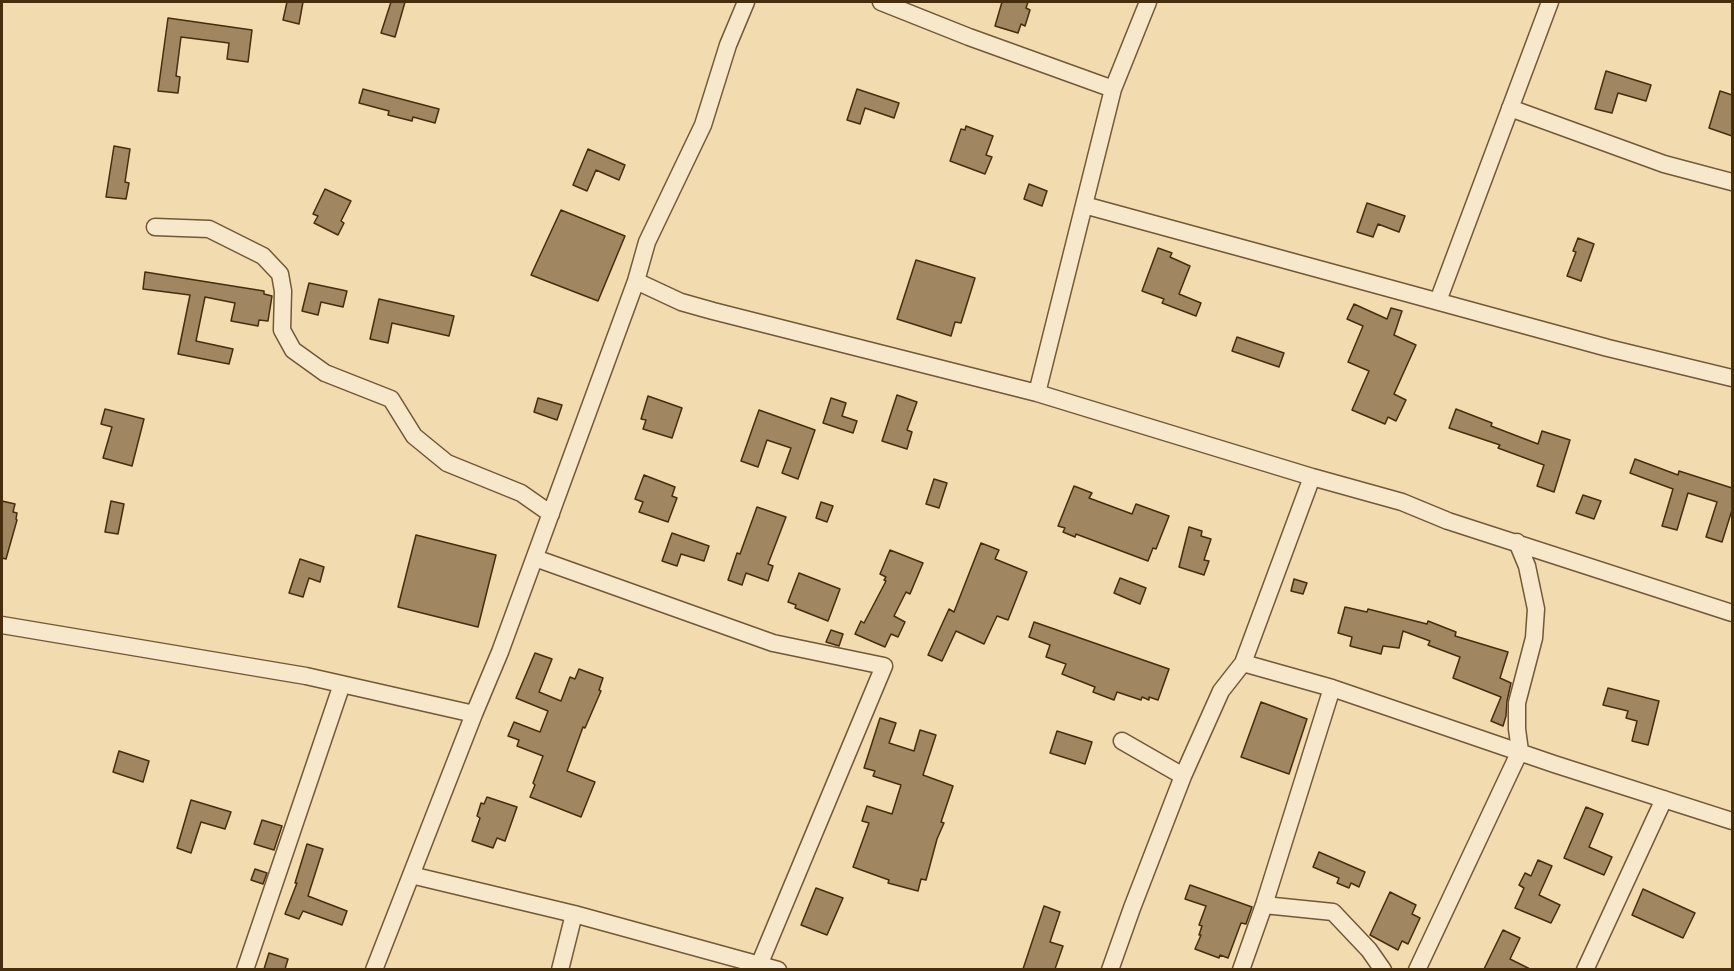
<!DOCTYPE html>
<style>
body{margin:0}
#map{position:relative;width:1734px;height:971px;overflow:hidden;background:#f3dbb0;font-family:"EB Garamond",serif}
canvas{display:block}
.frame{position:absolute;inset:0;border:3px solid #462d0e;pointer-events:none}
</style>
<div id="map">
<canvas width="1734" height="971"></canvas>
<div class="frame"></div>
</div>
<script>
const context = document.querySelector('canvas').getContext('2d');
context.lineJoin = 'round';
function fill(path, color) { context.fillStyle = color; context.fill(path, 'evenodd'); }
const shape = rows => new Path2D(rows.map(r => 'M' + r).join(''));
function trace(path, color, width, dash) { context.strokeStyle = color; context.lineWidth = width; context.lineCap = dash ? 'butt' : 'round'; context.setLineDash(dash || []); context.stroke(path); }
const building = shape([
 [287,2,303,2,299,24,283,20,287,2],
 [391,2,405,2,395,37,381,33,391,2],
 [1002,2,1028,2,1026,8,1030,10,1025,26,1021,24,1018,33,995,26,1002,2],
 [168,18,252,30,248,62,227,59,229,43,181,37,176,76,180,77,178,93,158,91,168,18],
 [1606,71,1651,85,1646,101,1618,93,1612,113,1595,109,1606,71],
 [363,89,439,109,435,123,413,117,412,121,388,115,389,111,359,103,363,89],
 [857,89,899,103,894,118,865,108,860,124,847,120,857,89],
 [1720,91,1732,95,1732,136,1709,128,1720,91],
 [966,126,993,136,986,155,992,157,985,174,950,161,961,129,965,130,966,126],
 [114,146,130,149,125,182,129,183,126,199,106,197,114,146],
 [588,149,625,165,619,180,596,170,587,191,573,185,588,149],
 [1029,184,1047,191,1042,206,1024,199,1029,184],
 [325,189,351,201,341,221,344,223,338,235,314,223,318,216,313,214,325,189],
 [1367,203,1405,216,1399,232,1378,224,1373,237,1357,232,1367,203],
 [561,210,625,236,598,301,531,275,561,210],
 [1578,238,1594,244,1581,281,1567,276,1576,252,1573,251,1578,238],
 [1158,248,1172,253,1170,257,1190,266,1179,294,1201,303,1196,316,1162,303,1164,299,1142,291,1158,248],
 [916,260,975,278,961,323,955,322,951,336,897,319,916,260],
 [145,272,264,291,264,294,272,296,268,321,259,320,258,326,231,321,235,303,205,297,196,341,233,349,229,364,178,354,190,295,143,289,145,272],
 [309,283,347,291,343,307,321,302,318,315,302,311,309,283],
 [379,299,454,316,449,336,392,323,388,343,370,339,379,299],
 [1354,304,1387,319,1391,308,1402,311,1394,335,1416,345,1394,394,1406,400,1396,421,1388,417,1385,424,1352,410,1369,371,1348,362,1363,326,1347,319,1354,304],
 [1237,337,1284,353,1279,367,1232,351,1237,337],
 [897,395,917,402,907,430,912,432,907,449,882,441,897,395],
 [648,396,682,408,672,438,643,429,646,420,641,419,648,396],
 [538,398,562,405,557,420,534,412,538,398],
 [831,398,846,403,842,416,857,421,853,433,823,423,831,398],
 [105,409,144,419,132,466,103,458,112,427,101,424,105,409],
 [1456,409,1492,423,1491,426,1538,444,1542,431,1570,440,1554,492,1537,486,1544,465,1498,448,1500,445,1449,428,1456,409],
 [759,410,815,430,798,479,782,473,791,448,767,440,758,467,741,461,759,410],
 [1635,459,1678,475,1679,471,1732,488,1732,510,1722,542,1706,537,1717,502,1688,493,1677,530,1662,526,1673,489,1630,473,1635,459],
 [644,475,675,487,672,496,677,498,668,522,639,512,643,502,635,499,644,475],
 [934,479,947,483,939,508,926,504,934,479],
 [1074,486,1092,493,1089,498,1132,514,1136,504,1169,516,1156,549,1153,548,1148,561,1076,534,1075,537,1063,532,1065,528,1058,526,1074,486],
 [1583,495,1601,501,1594,519,1576,513,1583,495],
 [2,501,15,504,13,512,17,513,16,519,17,520,6,559,2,558,2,501],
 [111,501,124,504,118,534,105,532,111,501],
 [821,502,833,506,827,522,816,518,821,502],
 [757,507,786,517,768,564,773,566,768,581,746,573,742,585,728,580,737,553,740,554,757,507],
 [1189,527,1202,531,1201,536,1211,539,1204,560,1209,561,1204,575,1179,567,1189,527],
 [672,533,709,546,704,561,681,554,677,566,662,561,672,533],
 [416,535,496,555,478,627,398,607,416,535],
 [981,543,999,550,995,559,1027,572,1008,620,997,616,984,644,956,631,942,661,928,655,949,609,954,612,981,543],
 [890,550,923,563,910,594,906,592,894,616,905,622,898,637,891,634,885,647,855,634,861,621,864,623,886,581,884,580,886,577,880,574,890,550],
 [300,559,324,567,320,582,309,578,303,597,289,593,300,559],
 [799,573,840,589,828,621,795,608,796,605,788,602,799,573],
 [1120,578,1146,588,1140,604,1114,593,1120,578],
 [1294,579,1307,583,1303,594,1291,591,1294,579],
 [1345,607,1367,612,1368,609,1427,624,1428,621,1456,632,1455,636,1508,652,1500,678,1511,683,1507,701,1506,716,1503,726,1491,721,1501,697,1453,678,1460,657,1428,645,1430,641,1403,631,1399,648,1383,646,1381,654,1350,646,1352,637,1338,633,1345,607],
 [1034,622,1169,669,1158,700,1149,697,1149,700,1142,697,1141,700,1117,692,1114,700,1093,692,1095,687,1062,674,1066,664,1046,657,1050,645,1029,637,1034,622],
 [831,630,843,634,839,646,826,642,831,630],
 [535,653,552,659,539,692,561,701,570,677,575,679,579,669,603,678,599,690,601,691,585,728,583,727,567,771,595,782,581,817,530,797,535,785,533,783,543,756,517,746,519,740,508,736,514,722,540,732,548,711,516,698,535,653],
 [1608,688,1659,701,1648,745,1632,741,1637,721,1626,718,1628,711,1603,705,1608,688],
 [1261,702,1307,719,1289,774,1241,757,1261,702],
 [880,718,896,723,889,743,914,751,920,730,936,735,923,775,953,786,941,822,944,823,937,839,926,880,921,879,918,891,888,883,889,880,853,867,869,823,862,821,867,806,892,814,901,785,873,776,875,771,864,768,880,718],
 [1057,731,1092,742,1085,764,1050,753,1057,731],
 [119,751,149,761,143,782,113,772,119,751],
 [487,797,517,807,505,841,497,838,493,848,472,841,480,818,477,816,481,803,484,804,487,797],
 [191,800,231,812,225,829,201,822,191,853,177,848,191,800],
 [1586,807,1603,814,1589,847,1612,857,1604,875,1564,858,1586,807],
 [262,820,282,826,274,850,254,844,262,820],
 [307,844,323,849,308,896,347,911,342,925,303,911,299,919,285,914,297,883,295,883,307,844],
 [1319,852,1365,872,1359,887,1351,883,1349,888,1337,883,1339,878,1313,867,1319,852],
 [1538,860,1552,866,1539,895,1560,905,1551,923,1515,908,1524,888,1519,885,1525,873,1531,876,1538,860],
 [255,869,267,873,263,884,251,880,255,869],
 [1190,885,1252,907,1246,924,1241,923,1228,958,1220,955,1219,958,1195,949,1201,935,1199,935,1202,926,1199,925,1206,906,1185,899,1190,885],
 [816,888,843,898,827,935,801,925,816,888],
 [1643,889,1695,913,1683,938,1632,915,1643,889],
 [1390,892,1416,905,1412,914,1420,918,1408,944,1402,941,1398,950,1370,935,1390,892],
 [1044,906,1060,912,1050,942,1063,946,1055,969,1023,969,1044,906],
 [1503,930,1520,938,1510,959,1530,969,1484,969,1503,930],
 [269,953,288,959,285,969,264,969,269,953]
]);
fill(building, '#a08762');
trace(building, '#462d0e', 1.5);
const minor = shape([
 [881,2,969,37,1113,89,1148,2],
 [1510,108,1664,164,1732,182],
 [1084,205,1608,348,1732,378],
 [155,227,209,229,263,256,280,274,283,291,282,330,293,350,325,373,391,399,414,436,447,463,521,493,551,514],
 [636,281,681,302,713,311,1037,393,1312,477,1402,502,1448,521,1732,613],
 [1438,301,1550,2],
 [1037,393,1113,89],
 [535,558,773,643,884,666,757,970],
 [2,625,306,676,474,714],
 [1243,663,1332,688,1554,764,1732,821],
 [1122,741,1183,776],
 [411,875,574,914,778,970],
 [1264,905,1333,912,1369,950,1383,970],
 [245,970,342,684],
 [374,970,474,714,500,652,636,281,647,242,703,125,728,45,746,2],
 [560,970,574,914],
 [1110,970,1132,908,1183,776,1221,691,1243,663,1312,477],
 [1241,970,1264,905,1332,688],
 [1417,970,1520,751,1517,729,1517,703,1534,638,1536,609,1527,566,1517,542],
 [1585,970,1664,799]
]);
trace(minor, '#715836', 19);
trace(minor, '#f7e8cc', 16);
</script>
